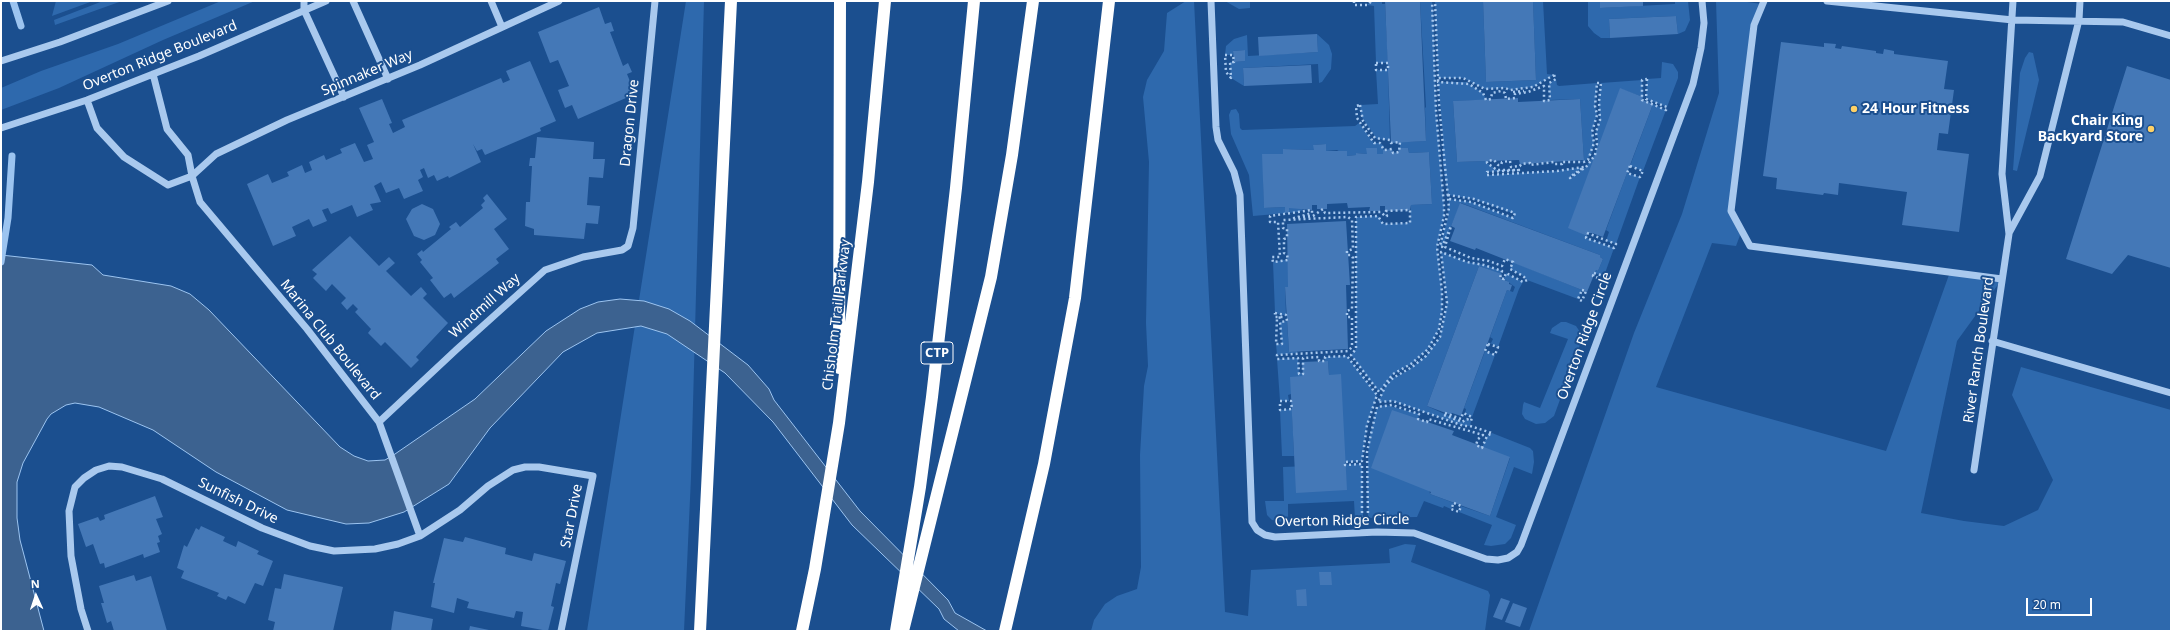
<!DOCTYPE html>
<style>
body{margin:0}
#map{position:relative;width:2172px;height:632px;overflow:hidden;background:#1b4f8f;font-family:"Noto Sans",sans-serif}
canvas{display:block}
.frame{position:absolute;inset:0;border:2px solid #fff;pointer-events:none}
.north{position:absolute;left:16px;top:576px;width:40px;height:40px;-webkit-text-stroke:3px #1b4f8f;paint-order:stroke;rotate:357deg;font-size:11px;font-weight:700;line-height:16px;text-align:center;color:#fff}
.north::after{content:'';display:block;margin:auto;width:14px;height:18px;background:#fff;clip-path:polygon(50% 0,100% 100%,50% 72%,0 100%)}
.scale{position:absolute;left:2026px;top:598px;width:66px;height:18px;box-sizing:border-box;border:2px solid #fff;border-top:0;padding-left:5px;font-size:12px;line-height:14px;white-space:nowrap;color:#fff;-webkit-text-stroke:3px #1b4f8f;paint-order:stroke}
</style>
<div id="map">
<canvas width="2172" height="632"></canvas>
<div class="frame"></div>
<div class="north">N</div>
<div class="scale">20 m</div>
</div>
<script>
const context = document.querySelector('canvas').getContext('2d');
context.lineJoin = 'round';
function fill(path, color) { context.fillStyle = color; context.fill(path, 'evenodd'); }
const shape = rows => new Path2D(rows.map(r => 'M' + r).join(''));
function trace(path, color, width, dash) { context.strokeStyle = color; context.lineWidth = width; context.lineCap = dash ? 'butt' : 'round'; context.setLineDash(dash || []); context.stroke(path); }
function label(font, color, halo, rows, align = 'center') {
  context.font = font + ' "Noto Sans",sans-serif'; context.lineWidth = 4; context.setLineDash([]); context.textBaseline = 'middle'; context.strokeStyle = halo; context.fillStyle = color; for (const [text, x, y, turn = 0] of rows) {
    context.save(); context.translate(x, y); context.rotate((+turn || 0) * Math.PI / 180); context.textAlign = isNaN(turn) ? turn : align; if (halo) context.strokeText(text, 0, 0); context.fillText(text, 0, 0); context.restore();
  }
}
fill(shape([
 [56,1,93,1,52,16],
 [103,1,122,1,55,25,54,20],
 [221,1,255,1,163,40,59,88,1,110,1,88,41,71,118,44],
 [686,1,704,1,691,477,684,631,587,631],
 [1186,1,1194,1,1225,612,1248,616,1251,570,1390,563,1389,549,1405,544,1416,545,1411,562,1488,591,1490,595,1485,631,1091,631,1094,620,1105,604,1117,596,1137,589,1141,567,1140,455,1144,386,1148,366,1146,323,1149,162,1143,97,1147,80,1164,51,1167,13],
 [1225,1,1250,1,1250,8,1239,9],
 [1372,1,1382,1,1382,4,1385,4,1388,63,1376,63,1374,6,1367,5],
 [1420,1,1432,1,1433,10,1436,111,1444,206,1444,216,1437,247,1442,292,1442,311,1439,329,1428,349,1411,364,1393,374,1379,392,1351,355,1356,349,1356,217,1378,216,1383,224,1410,223,1411,205,1432,204,1429,152,1409,153,1408,148,1400,148,1400,142,1426,141,1425,108,1426,107],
 [1435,1,1483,1,1486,82,1536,80,1533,1,1543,1,1547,74,1554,75,1533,87,1510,90,1505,88,1485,89,1463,78,1438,78],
 [1588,1,1600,1,1601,8,1675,4,1675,1,1688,1,1690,20,1685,31,1678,34,1676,16,1609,19,1610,38,1601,38,1594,33,1588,26],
 [1716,1,1740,1,1762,4,1754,25,1731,211,1742,230,1736,246,1712,243,1656,387,1886,451,1950,272,2002,279,1957,341,1921,513,1964,521,2004,526,2038,510,2053,480,2012,395,2021,367,2171,410,2171,631,1529,631,1634,333,1682,214,1719,93],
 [1317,34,1329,45,1332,54,1331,69,1322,82,1319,83,1318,64,1243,68,1244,86,1231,78,1230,62,1245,61,1245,50,1233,51,1233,55,1225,55,1226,46,1234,39,1247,35,1248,56,1318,52],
 [2029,52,2033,53,2039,80,2017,171,2013,170,2020,73,2025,58],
 [1662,62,1673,64,1678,72,1678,78,1667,107,1646,99,1647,79,1661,78],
 [1376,70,1388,70,1390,140,1377,139,1361,116,1360,105,1378,104],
 [1556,79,1557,85,1559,86,1597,83,1595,106,1597,115,1592,132,1594,143,1591,155,1585,161,1580,162,1584,160,1580,99,1550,100,1549,83],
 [1642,80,1643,97,1621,89,1575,230,1587,236,1586,238,1614,248,1604,276,1594,273,1596,270,1598,271,1603,259,1600,257,1600,255,1461,203,1442,247,1440,246,1448,218,1449,199,1471,202,1513,218,1515,214,1474,199,1448,195,1443,164,1443,136,1438,82,1466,82,1483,93,1485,97,1486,100,1453,101,1457,162,1487,161,1487,163,1497,170,1521,170,1487,172,1488,175,1557,171,1584,167,1570,177,1571,178,1586,167,1596,152,1598,139,1596,132,1600,120,1599,102,1601,83],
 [1653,104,1666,110,1643,171,1630,166],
 [1236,109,1239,114,1240,128,1242,130,1355,126,1359,123,1374,143,1380,143,1384,146,1383,154,1377,154,1377,148,1367,148,1367,154,1356,153,1356,155,1347,156,1337,150,1326,151,1326,144,1314,145,1314,150,1283,149,1283,154,1263,154,1264,208,1285,207,1286,213,1289,212,1289,208,1301,208,1303,210,1299,212,1253,216,1249,175,1231,134,1229,115,1231,110],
 [1627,173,1640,177,1616,244,1606,241,1609,232,1606,230],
 [1441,252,1467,262,1484,265,1502,271,1501,274,1479,266,1427,406,1462,422,1467,419,1471,421,1470,426,1464,426,1393,401,1378,402,1386,385,1393,378,1407,371,1426,356,1440,337,1447,303],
 [1283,260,1288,260,1288,287,1285,287,1286,315,1281,315,1275,313,1273,262],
 [1513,262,1582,290,1578,299,1527,280,1523,276,1510,269],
 [1506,273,1523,282,1519,289,1498,347,1488,342,1491,343,1493,339,1490,337,1507,290,1513,292,1515,287,1504,279],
 [1287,321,1289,352,1297,351,1297,353,1277,355,1276,344,1282,344,1280,322],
 [1561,322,1566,322,1576,326,1580,332,1580,345,1554,416,1545,423,1536,424,1525,419,1522,414,1523,405,1524,402,1540,408,1568,339,1550,333,1552,328],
 [1485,351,1495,355,1472,417,1465,414,1466,409,1464,408],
 [1347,356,1377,395,1367,425,1362,461,1345,462,1329,375,1328,361,1325,361,1325,357],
 [1298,358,1299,373,1303,374,1303,376,1291,394,1288,395,1289,401,1280,401,1277,359],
 [1386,405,1419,414,1418,419,1430,494,1454,503,1451,509,1444,506,1443,508,1424,501,1417,517,1368,518,1367,483,1369,440,1377,407],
 [1292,409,1294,456,1282,456,1280,410],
 [1492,433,1530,448,1533,451,1534,462,1532,474,1514,467,1496,517,1516,525,1511,538,1505,544,1491,546,1484,545,1492,525,1459,512,1461,506,1490,516,1510,458,1482,448,1487,436],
 [1362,464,1363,519,1355,519,1354,501,1288,504,1288,523,1272,520,1267,515,1265,501,1284,501,1283,467]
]), '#2e69ad');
const water = shape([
 [1,255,92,265,103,275,171,286,190,294,209,310,340,447,354,456,368,461,385,460,395,454,475,399,546,331,580,309,598,302,620,299,644,301,669,309,690,321,748,365,769,389,774,400,860,511,948,600,955,613,987,631,959,631,944,619,939,609,852,525,773,422,725,373,667,334,641,326,597,333,563,352,490,428,449,484,404,512,369,523,346,524,287,510,216,472,153,430,99,407,75,403,66,405,51,414,47,419,23,463,17,482,17,518,20,540,44,631,1,631,1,255]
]);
fill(water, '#3c6290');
trace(water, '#9cc4f0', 1);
trace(shape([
 [13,1,21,26],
 [1,262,8,218,12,156]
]), '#9cc4f0', 7);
fill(shape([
 [1385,1,1420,1,1426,141,1391,143],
 [1483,1,1533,1,1536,80,1486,82],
 [1600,1,1643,1,1643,6,1600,8],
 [599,7,605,24,611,22,614,31,610,32,623,66,628,63,632,72,627,74,635,94,578,119,572,105,565,108,558,90,569,86,558,60,550,63,538,32],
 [1676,16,1678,34,1610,38,1609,19],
 [1317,34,1318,52,1259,56,1258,37],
 [1781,42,1824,47,1824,43,1836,44,1835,48,1841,49,1842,46,1876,51,1876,53,1883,54,1884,49,1894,51,1894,54,1948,61,1944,89,1954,90,1948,134,1939,133,1937,150,1969,154,1959,232,1902,225,1907,192,1839,183,1838,195,1824,193,1823,195,1776,189,1777,178,1763,176],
 [1245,50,1245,61,1234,62,1233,51],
 [530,61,556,121,540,128,541,131,485,155,482,149,477,151,473,144,481,162,449,178,448,176,437,181,434,175,428,178,424,168,420,170,423,177,418,180,423,191,404,199,399,188,386,193,381,182,374,186,381,202,370,204,373,210,357,217,352,205,331,214,328,208,322,210,327,221,313,227,309,219,292,227,296,236,273,246,247,184,268,174,272,183,289,176,287,172,302,165,305,173,312,170,309,162,324,155,326,160,342,153,340,149,355,143,364,162,373,159,367,145,374,142,359,108,382,99,392,123,389,124,393,133,405,127,402,120,501,78,503,83,510,80,506,71],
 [1311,65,1312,83,1244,86,1243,68],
 [2127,66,2171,80,2171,268,2128,255,2112,274,2066,259],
 [1620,88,1643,97,1642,100,1653,104,1603,237,1592,233,1587,233,1587,236,1568,228],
 [1518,98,1518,102,1580,99,1584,160,1520,164,1519,160,1457,162,1453,101],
 [537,137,594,142,593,159,605,159,603,178,589,177,587,205,600,206,598,224,586,223,584,239,534,235,534,229,525,226,526,202,530,202,532,166,529,166,530,158,535,158],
 [1326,144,1326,151,1347,151,1347,156,1356,155,1356,153,1367,154,1366,148,1377,148,1377,154,1383,154,1383,150,1392,149,1393,153,1399,152,1398,148,1408,148,1409,153,1429,152,1432,204,1411,205,1410,210,1385,211,1385,206,1380,206,1380,211,1369,211,1370,207,1348,208,1347,203,1327,204,1327,209,1317,209,1317,205,1312,205,1312,210,1289,208,1289,212,1285,213,1285,207,1264,208,1262,154,1283,154,1283,149,1314,150,1313,145],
 [487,194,507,219,494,229,509,249,496,259,499,263,454,298,451,293,444,298,430,280,433,278,420,262,422,260,417,254,422,250,423,252,451,229,449,227,456,222,460,227,483,208,481,205,485,201,483,198],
 [1460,203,1600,255,1600,257,1603,259,1598,271,1596,270,1587,292,1476,248,1475,250,1450,241,1455,228,1451,226],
 [422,204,433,209,440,224,435,235,424,240,414,236,406,219,412,209],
 [1346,221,1350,285,1346,285,1348,349,1289,352,1285,287,1288,287,1287,224],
 [350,236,379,266,389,257,395,263,386,271,411,296,421,287,427,294,423,298,448,323,416,357,419,360,411,368,385,342,381,346,368,333,371,329,355,312,358,309,353,304,347,310,341,303,346,298,332,284,326,291,313,278,317,274,312,270],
 [1479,266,1502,274,1500,278,1509,282,1509,284,1512,285,1510,291,1507,290,1461,416,1452,413,1451,415,1427,406],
 [1328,361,1329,375,1341,374,1347,490,1296,493,1290,377,1303,376,1302,362],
 [1392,410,1454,431,1452,435,1510,457,1490,516,1430,494,1431,492,1371,468],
 [155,496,163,517,156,519,162,534,158,536,160,542,157,543,160,552,144,558,143,554,105,568,104,563,100,564,93,544,86,547,78,524,98,517,100,521,105,519,104,515],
 [201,526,225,537,223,541,236,547,238,541,259,551,257,554,273,561,263,586,255,583,245,604,228,596,226,600,217,596,219,593,181,578,184,571,177,568,184,545,187,547,196,528,199,530],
 [465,537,506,548,505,554,532,561,534,553,566,561,560,584,556,583,551,606,554,607,548,631,521,626,523,612,516,611,514,618,467,608,469,602,457,598,454,613,431,607,435,583,433,583,444,538,463,542],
 [1319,572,1331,572,1332,585,1320,585],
 [284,574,343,587,333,631,273,631,275,622,268,620,275,588,281,589],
 [134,575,136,581,151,576,167,631,114,631,111,621,107,623,101,603,104,603,99,586],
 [1306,589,1307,606,1297,606,1296,590],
 [1501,598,1510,601,1502,620,1493,617],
 [1513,603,1527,608,1520,627,1505,622],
 [394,611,433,619,431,631,391,631],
 [470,626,489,630,489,631,469,631]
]), '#4478b7');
trace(shape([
 [1354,1,1354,5,1367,5,1372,1],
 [1368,1,1369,1],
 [1225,55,1233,55,1234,62,1230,62,1231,78,1226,72,1225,55],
 [1376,63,1388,63,1388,70,1376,70,1376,63],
 [1554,75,1556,79,1549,83,1550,100,1544,101,1544,86,1528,92,1515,94,1515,98,1506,99,1505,93,1501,91,1492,93,1491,99,1486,100,1483,93,1469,84,1438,82,1438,78,1463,78,1485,89,1505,88,1510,90,1533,87,1554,75],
 [1647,79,1646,99,1667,107,1666,110,1642,100,1642,80,1647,79],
 [1597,83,1601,83,1599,102,1600,120,1596,132,1597,144,1595,155,1586,167,1570,178,1570,177,1584,167,1557,171,1487,175,1487,172,1521,170,1497,170,1487,163,1487,161,1494,160,1498,165,1501,165,1502,162,1510,161,1511,167,1520,166,1521,164,1530,163,1530,165,1554,162,1555,164,1562,164,1562,162,1584,162,1588,160,1594,143,1592,132,1597,115,1595,106,1597,83],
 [1513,92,1524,91],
 [1360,105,1363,121,1375,138,1390,140,1391,143,1400,142,1399,152,1393,153,1392,149,1384,150,1380,143,1374,143,1357,118,1356,106,1360,105],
 [1630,166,1643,171,1640,177,1627,173,1630,166],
 [1448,195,1474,199,1515,213,1513,218,1471,202,1449,199,1448,195],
 [1587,233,1616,244,1614,248,1586,238,1587,233],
 [1594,273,1604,276,1603,280,1593,276,1594,273],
 [1582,290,1586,291,1582,301,1578,299,1582,290],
 [1275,313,1286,315,1287,321,1280,322,1282,344,1276,344,1277,318,1283,317,1275,317,1275,313],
 [1488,344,1498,347,1495,355,1485,351,1488,344],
 [1280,401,1291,401,1292,409,1280,410,1280,401],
 [1445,413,1461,419,1463,413,1472,417,1471,421,1467,419,1462,422,1444,415,1445,413],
 [1454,503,1461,506,1459,512,1451,509,1454,503],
 [1362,518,1362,464,1345,465,1345,462,1362,461,1367,425,1377,395,1347,356,1325,357,1325,361,1319,361,1319,357,1303,358,1303,374,1299,374,1298,358,1277,359,1277,355,1348,351,1352,347,1352,317,1347,317,1347,311,1352,309,1353,258,1351,255,1347,255,1347,251,1353,249,1352,220,1348,217,1283,220,1283,228,1287,229,1287,238,1284,239,1284,253,1287,255,1288,260,1273,262,1272,257,1280,257,1278,222,1270,222,1270,216,1312,210,1312,213,1294,218,1313,216,1323,209,1325,213,1381,212,1385,216,1387,216,1386,211,1410,210,1410,223,1383,224,1378,216,1356,217,1356,349,1351,355,1379,392,1393,374,1411,364,1428,349,1439,329,1442,311,1442,292,1437,247,1444,216,1444,206,1436,111,1432,1],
 [1368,518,1367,452,1377,407,1392,405,1419,414,1418,419,1427,422,1428,419,1483,435,1478,439,1476,445,1482,448,1487,436,1492,433,1470,426,1464,426,1393,401,1378,402,1386,385,1393,378,1412,367,1426,356,1440,337,1447,303,1441,252,1467,262,1484,265,1502,271,1500,278,1504,279,1506,273,1523,282,1527,280,1523,276,1510,269,1513,262,1505,259,1502,266,1489,261,1471,258,1445,247,1451,226,1442,247,1440,246,1449,208,1439,104,1435,1]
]), '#a9c9ee', 2.5, [2, 3]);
trace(shape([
 [304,1,304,10,344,97],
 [353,1,388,79],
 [491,1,502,27],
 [1211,1,1216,127,1218,140,1234,172,1240,195,1252,522,1257,530,1265,535,1275,537,1377,532,1414,533,1486,559,1498,560,1508,558,1517,552,1521,545,1693,84,1701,48,1704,23,1702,1],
 [1764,1,1754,25,1731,211,1750,246,2002,279],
 [1827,1,2013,20,2123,22,2171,36],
 [1,61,60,42,168,1],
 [153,74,167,129,188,155,192,176,200,202,307,329,379,422,420,536],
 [87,100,97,128,124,157,168,185,192,176,216,154,287,120,420,65,559,1],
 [1,128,87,100,199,56,326,1],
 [2009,233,2040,176,2079,20,2080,1],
 [1992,341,2171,393],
 [379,422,456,350,545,270,583,257,622,250,628,246,633,228,655,1],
 [1974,470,2009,234,2002,174,2013,1],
 [88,631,81,609,71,556,69,511,75,487,84,478,96,470,109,466,122,467,162,479,262,528,310,546,334,551,375,549,398,544,420,536,460,510,488,486,513,470,525,467,539,467,593,476,561,631]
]), '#a9c9ee', 7);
trace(shape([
 [839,368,840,1],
 [700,631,731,1],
 [802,631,815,569,839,423,868,182,885,1],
 [896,631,920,487,932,397,956,188,974,1],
 [903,631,991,277,1012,155,1033,1],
 [1005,631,1044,464,1075,298,1109,1]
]), '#fff', 12);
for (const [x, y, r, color] of [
 [1854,109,4,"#ffd166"],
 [2151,129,4,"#ffd166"]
]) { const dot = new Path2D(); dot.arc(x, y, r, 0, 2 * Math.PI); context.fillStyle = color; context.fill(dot); trace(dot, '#1b4f8f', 1.5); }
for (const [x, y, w] of [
 [937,353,32]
]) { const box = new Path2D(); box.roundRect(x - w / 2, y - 11, w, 22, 3); context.fillStyle = '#1b4f8f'; context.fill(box); trace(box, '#fff', 1); }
label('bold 13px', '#fff', null, [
 ["CTP",937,353]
]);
label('14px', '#fff', '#1b4f8f', [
 ["Overton Ridge Boulevard",160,56,-22],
 ["Spinnaker Way",367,73,-23],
 ["Dragon Drive",630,123,-84],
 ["Windmill Way",485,306,-42],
 ["Chisholm Trail Parkway",837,315,-83],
 ["Overton Ridge Circle",1585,336,-70],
 ["Marina Club Boulevard",330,340,51],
 ["River Ranch Boulevard",1979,350,-82],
 ["Sunfish Drive",238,501,26],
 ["Star Drive",572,516,-79],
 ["Overton Ridge Circle",1342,521,-1]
]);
label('bold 14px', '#fff', '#1b4f8f', [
 ["24 Hour Fitness",1862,109],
 ["Chair King",2143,121,"right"],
 ["Backyard Store",2143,137,"right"]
], 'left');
</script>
